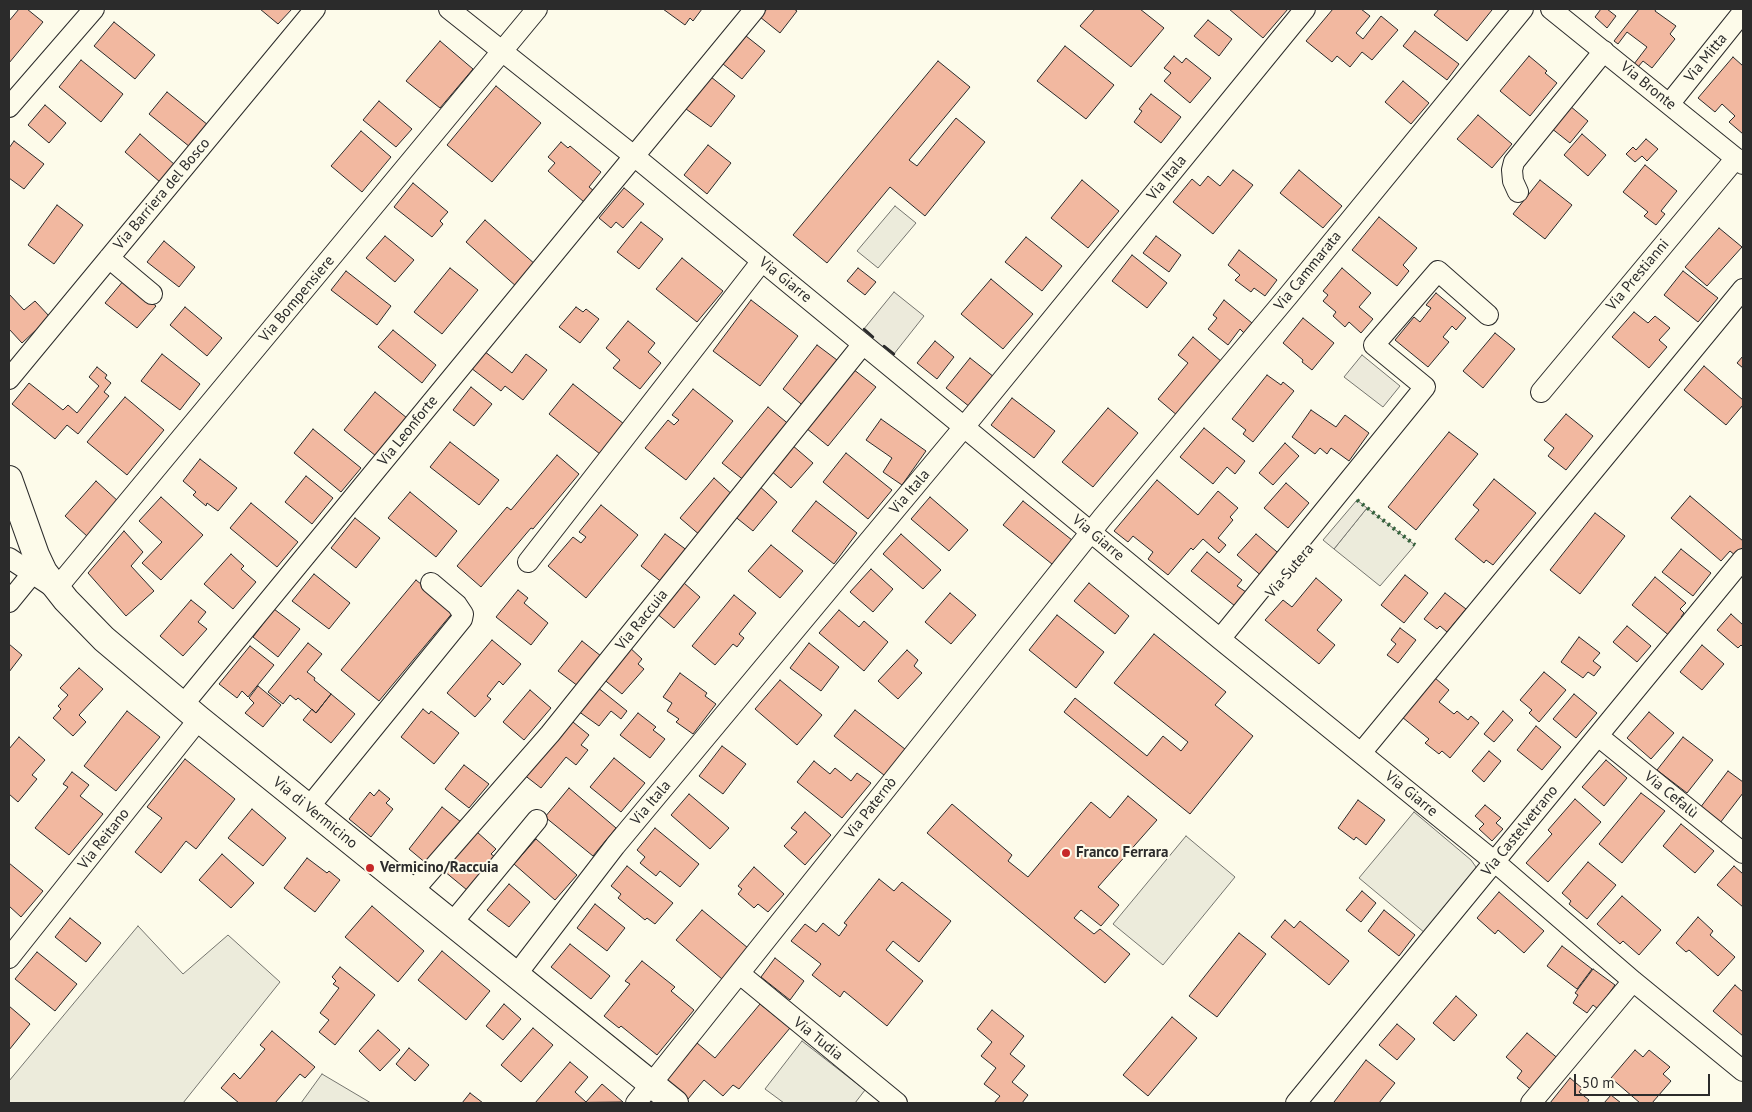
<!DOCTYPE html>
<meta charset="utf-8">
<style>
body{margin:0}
#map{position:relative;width:1752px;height:1112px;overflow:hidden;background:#fdfbea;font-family:"PT Sans",sans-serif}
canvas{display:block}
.frame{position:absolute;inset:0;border:10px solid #2b2b2b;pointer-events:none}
.scale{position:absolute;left:1574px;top:1074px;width:136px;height:22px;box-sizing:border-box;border:2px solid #2b2b2b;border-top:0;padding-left:6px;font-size:15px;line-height:18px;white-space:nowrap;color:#2b2b2b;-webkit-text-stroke:4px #fdfbea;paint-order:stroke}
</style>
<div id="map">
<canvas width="1752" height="1112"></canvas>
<div class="frame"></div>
<div class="scale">50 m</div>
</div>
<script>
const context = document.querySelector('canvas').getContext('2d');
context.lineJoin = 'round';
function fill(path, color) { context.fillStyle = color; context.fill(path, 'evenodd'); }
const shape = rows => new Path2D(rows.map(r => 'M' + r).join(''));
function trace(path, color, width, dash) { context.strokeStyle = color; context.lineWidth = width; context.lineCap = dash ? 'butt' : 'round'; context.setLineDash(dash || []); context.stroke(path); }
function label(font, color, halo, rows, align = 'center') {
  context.font = font + ' "PT Sans",sans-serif'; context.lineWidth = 4; context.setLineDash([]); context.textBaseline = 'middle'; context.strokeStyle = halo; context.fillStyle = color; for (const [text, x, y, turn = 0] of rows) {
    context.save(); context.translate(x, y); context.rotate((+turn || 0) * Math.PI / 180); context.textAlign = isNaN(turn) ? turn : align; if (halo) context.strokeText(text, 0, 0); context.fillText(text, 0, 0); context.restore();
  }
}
const green = shape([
 [895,206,916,223,878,268,857,251,895,206],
 [1367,508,1415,545,1380,586,1334,549,1367,508],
 [1414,812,1471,860,1476,867,1475,872,1425,933,1359,878,1414,812],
 [1186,836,1235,877,1163,965,1113,924,1186,836],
 [138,926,183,974,228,935,280,982,183,1103,9,1103,9,1081,138,926],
 [802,1041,865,1090,855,1103,784,1103,765,1089,802,1041],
 [322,1074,371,1103,301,1103,322,1074]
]);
fill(green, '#ecebdb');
trace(green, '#74746e', 1);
const parking = shape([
 [894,292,924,316,890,359,859,335,894,292],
 [1362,355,1400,386,1383,407,1344,377,1362,355],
 [1357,500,1367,508,1334,549,1323,540,1357,500]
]);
fill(parking, '#eceadb');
trace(parking, '#74746e', 1);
const building = shape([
 [19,9,27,9,43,22,9,63,9,21,19,9],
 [260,9,292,9,278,24,260,9],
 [663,9,702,9,693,21,690,18,685,25,663,9],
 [767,9,794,9,797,11,780,33,760,17,767,9],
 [1095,9,1140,9,1164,28,1131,67,1080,26,1095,9],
 [1229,9,1288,9,1263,38,1229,9],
 [1333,9,1361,9,1370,16,1356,33,1363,39,1381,16,1398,30,1372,60,1362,52,1350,67,1337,56,1332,62,1306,41,1333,9],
 [1439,9,1491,9,1492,10,1467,41,1434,15,1439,9],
 [1601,9,1607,9,1616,16,1607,28,1595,17,1601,9],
 [1639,9,1656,9,1655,11,1676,26,1670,34,1675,39,1652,68,1643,61,1638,67,1634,64,1647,47,1627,32,1618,44,1614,41,1639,9],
 [1208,20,1232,39,1219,56,1194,36,1208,20],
 [114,22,155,55,135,79,94,46,114,22],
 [1415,31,1459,64,1447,80,1403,46,1415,31],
 [746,36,765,51,742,79,723,64,746,36],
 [440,41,473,69,440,108,406,81,440,41],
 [1065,46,1114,85,1086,119,1037,81,1065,46],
 [1174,56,1182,63,1186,58,1211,78,1190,103,1164,81,1171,73,1164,68,1174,56],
 [1529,56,1547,71,1545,73,1557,83,1530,116,1500,91,1529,56],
 [1733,57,1743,66,1743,134,1729,122,1735,116,1722,104,1715,112,1698,98,1733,57],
 [81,60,123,94,101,122,59,87,81,60],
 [938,61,970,87,909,160,917,166,956,118,985,142,925,216,890,187,827,263,793,235,938,61],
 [711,77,735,96,711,127,686,109,711,77],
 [1403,81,1429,103,1411,124,1385,102,1403,81],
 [496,86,541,123,492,182,447,145,496,86],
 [167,92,208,125,190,147,149,114,167,92],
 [1151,94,1181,117,1161,143,1134,122,1142,111,1139,109,1151,94],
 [379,101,412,129,396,147,363,120,379,101],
 [45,105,66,123,49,143,28,125,45,105],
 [1570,106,1588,121,1570,143,1551,128,1570,106],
 [1478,115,1512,144,1492,168,1457,139,1478,115],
 [361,131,391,157,362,192,331,166,361,131],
 [140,134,175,165,160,182,125,152,140,134],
 [1582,134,1606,155,1588,176,1564,155,1582,134],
 [1646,139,1658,149,1647,161,1642,156,1635,162,1626,154,1633,147,1636,150,1646,139],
 [14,141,44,164,24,189,9,178,9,148,14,141],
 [561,142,568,148,570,146,601,172,589,187,594,191,584,202,548,171,555,163,548,157,561,142],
 [708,145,731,163,707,194,684,175,708,145],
 [1645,165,1677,191,1661,211,1665,214,1656,225,1644,216,1648,212,1623,192,1645,165],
 [1233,170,1253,185,1213,234,1173,202,1192,179,1200,186,1208,176,1220,186,1233,170],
 [1299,170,1342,206,1323,228,1280,193,1299,170],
 [1082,180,1119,211,1088,248,1051,218,1082,180],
 [1540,180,1572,205,1545,239,1513,214,1540,180],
 [413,183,448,212,440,221,443,224,432,237,394,207,413,183],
 [624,188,644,204,623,228,616,222,611,228,599,218,624,188],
 [57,205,83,225,54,264,28,245,57,205],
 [1379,217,1417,248,1403,265,1409,271,1397,286,1352,250,1379,217],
 [485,220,536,265,517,287,466,242,485,220],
 [641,222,663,239,639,269,617,252,641,222],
 [1719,228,1742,247,1707,286,1685,267,1719,228],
 [385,236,414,260,395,282,366,258,385,236],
 [1156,236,1181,255,1169,272,1143,253,1156,236],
 [1026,237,1062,266,1042,291,1005,262,1026,237],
 [164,241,195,267,179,287,147,262,164,241],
 [1239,250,1277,280,1265,296,1254,288,1251,292,1235,280,1240,275,1228,265,1239,250],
 [1132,255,1167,283,1147,308,1112,281,1132,255],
 [682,258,723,291,697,322,656,289,682,258],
 [450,268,478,290,442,334,414,312,450,268],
 [858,268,876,282,865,295,847,281,858,268],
 [1342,268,1371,293,1359,307,1373,319,1361,333,1349,322,1345,327,1333,316,1336,312,1323,301,1328,295,1323,291,1342,268],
 [346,271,391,306,377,325,331,290,346,271],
 [1683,271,1718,298,1698,322,1664,295,1683,271],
 [991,279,1033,314,1003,349,961,314,991,279],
 [124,280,156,306,137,328,105,303,124,280],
 [1436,293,1466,318,1456,330,1452,326,1443,337,1449,342,1428,367,1395,340,1414,317,1420,322,1431,308,1426,305,1436,293],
 [9,294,24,310,35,301,50,317,22,343,9,329,9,294],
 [751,300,798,336,760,386,713,351,751,300],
 [1224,300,1252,323,1244,333,1240,329,1228,345,1208,329,1217,318,1213,315,1224,300],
 [185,307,222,338,207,356,170,325,185,307],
 [576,307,583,312,586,309,599,319,580,343,559,327,576,307],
 [1634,312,1648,323,1655,316,1670,328,1659,340,1667,347,1649,368,1612,337,1634,312],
 [1303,318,1334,343,1312,370,1302,362,1303,360,1283,343,1303,318],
 [628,321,655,343,648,352,661,363,640,389,613,368,620,360,606,348,628,321],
 [393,330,436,365,422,383,378,347,393,330],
 [1495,333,1515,349,1483,388,1463,371,1495,333],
 [1193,337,1222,362,1178,416,1158,399,1188,363,1178,355,1193,337],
 [935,341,954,357,937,379,917,363,935,341],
 [817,345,841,363,806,408,783,389,817,345],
 [484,351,512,373,526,354,547,370,523,400,505,386,501,391,471,368,484,351],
 [162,354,200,384,180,410,141,381,162,354],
 [1743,356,1743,368,1737,363,1743,356],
 [970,358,994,377,970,407,946,388,970,358],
 [1704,366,1743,400,1743,405,1726,425,1684,390,1704,366],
 [97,367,107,375,105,378,111,383,104,392,109,396,78,434,67,425,55,439,12,404,29,383,63,410,68,405,77,413,99,386,89,377,97,367],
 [853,369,876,387,828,446,806,428,853,369],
 [1267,375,1281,385,1283,382,1294,391,1253,442,1243,434,1246,430,1232,419,1267,375],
 [573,384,624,424,600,454,549,414,573,384],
 [471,387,492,404,474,426,453,410,471,387],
 [693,389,733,421,686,480,645,448,668,420,674,425,679,420,672,415,693,389],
 [375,392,407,418,376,456,344,430,375,392],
 [125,397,164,430,127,475,87,442,125,397],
 [1012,398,1055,431,1034,458,991,425,1012,398],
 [768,407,791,426,745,481,722,463,768,407],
 [1108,408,1138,433,1093,487,1062,462,1108,408],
 [1311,410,1336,427,1345,415,1369,433,1349,461,1331,448,1327,454,1320,448,1315,454,1292,437,1311,410],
 [1566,414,1593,436,1566,470,1548,456,1554,448,1544,440,1566,414],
 [881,419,926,451,902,485,883,472,892,458,866,440,881,419],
 [1204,428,1245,461,1235,474,1227,467,1213,484,1180,457,1204,428],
 [313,429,361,468,341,492,294,453,313,429],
 [1449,432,1478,454,1416,530,1388,507,1449,432],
 [450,442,499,480,479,505,430,467,450,442],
 [1285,443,1299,456,1273,485,1259,473,1285,443],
 [792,445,813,463,791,488,770,470,792,445],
 [846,453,892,490,868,519,823,482,846,453],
 [557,455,579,474,533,529,531,528,481,587,457,566,507,507,511,510,557,455],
 [200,459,237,488,218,511,207,503,206,506,193,495,196,492,183,481,200,459],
 [306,476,333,498,312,524,285,502,306,476],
 [714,478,735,497,701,536,680,518,714,478],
 [1494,479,1536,513,1493,565,1486,560,1484,563,1455,539,1479,510,1473,505,1494,479],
 [1157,480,1198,515,1218,491,1238,508,1230,517,1233,520,1218,538,1226,545,1219,553,1203,539,1193,550,1191,548,1168,575,1148,559,1153,552,1133,536,1128,542,1114,531,1157,480],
 [96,481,119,502,88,537,65,516,96,481],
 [1286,483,1309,503,1288,528,1264,508,1286,483],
 [758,485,777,502,753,531,733,515,758,485],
 [410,492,457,531,436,557,388,518,410,492],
 [1690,496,1743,541,1743,547,1736,556,1730,551,1721,561,1671,518,1690,496],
 [161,497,203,535,161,580,142,563,162,542,139,521,161,497],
 [930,497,968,530,949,551,911,519,930,497],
 [816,501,857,533,834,564,792,531,816,501],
 [1023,501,1077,544,1057,568,1003,525,1023,501],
 [251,503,298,542,277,567,230,528,251,503],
 [601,505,638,535,586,598,548,566,573,537,581,543,586,537,579,532,601,505],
 [1595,513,1625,536,1580,594,1550,570,1595,513],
 [355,518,380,538,356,568,331,548,355,518],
 [124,531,143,552,131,566,154,591,126,616,88,573,124,531],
 [665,534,688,551,663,583,641,566,665,534],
 [901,534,941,570,923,589,883,554,901,534],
 [1256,534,1283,557,1264,578,1237,555,1256,534],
 [771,545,803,571,780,598,748,571,771,545],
 [1681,549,1711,573,1693,596,1662,572,1681,549],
 [1207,552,1242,580,1237,586,1246,592,1235,606,1191,571,1207,552],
 [231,554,244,566,241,569,256,582,233,609,204,584,231,554],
 [871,569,893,589,873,612,850,592,871,569],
 [314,574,350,603,329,629,292,601,314,574],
 [1405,575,1428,593,1404,623,1381,605,1405,575],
 [1655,577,1686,603,1680,609,1684,613,1681,617,1685,620,1671,637,1632,605,1655,577],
 [1316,578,1342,600,1317,630,1335,645,1319,664,1265,620,1283,600,1292,607,1316,578],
 [416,580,454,611,379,701,341,670,416,580],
 [684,583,700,597,674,628,656,613,684,583],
 [1089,583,1129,616,1115,634,1074,601,1089,583],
 [518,590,528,598,524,603,548,623,531,645,496,617,518,590],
 [950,593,976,615,951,644,925,622,950,593],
 [1445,593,1466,609,1447,632,1440,626,1437,629,1424,619,1445,593],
 [734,595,756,613,739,634,744,638,737,647,733,644,715,665,692,646,734,595],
 [191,600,206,612,198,622,207,629,183,656,160,636,191,600],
 [274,609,300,629,278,657,253,637,274,609],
 [839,610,859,627,864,621,888,642,864,671,819,633,839,610],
 [1731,614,1743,625,1743,647,1741,645,1738,648,1717,630,1731,614],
 [1057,615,1104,652,1076,688,1029,650,1057,615],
 [1627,626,1651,646,1637,662,1613,642,1627,626],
 [1400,628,1416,640,1398,663,1387,655,1396,644,1391,640,1400,628],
 [1154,634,1226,692,1215,705,1253,736,1190,814,1064,712,1075,698,1147,756,1163,736,1181,751,1188,742,1114,683,1154,634],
 [1579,637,1600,653,1593,661,1601,667,1594,676,1588,672,1583,678,1561,662,1579,637],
 [492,640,521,664,503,685,499,681,487,696,491,699,475,717,447,693,492,640],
 [582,641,601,656,578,686,558,671,582,641],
 [308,643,322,654,307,672,315,678,314,680,331,694,316,713,298,698,296,700,290,695,283,704,268,692,308,643],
 [809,643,839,667,821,691,790,668,809,643],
 [9,644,22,655,9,672,9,644],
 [627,645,642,659,638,664,644,669,622,694,602,678,627,645],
 [1702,645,1724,664,1702,690,1680,672,1702,645],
 [250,646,274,665,248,697,242,691,237,698,219,684,250,646],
 [907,650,918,660,914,666,922,673,898,699,878,681,907,650],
 [79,668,103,689,79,715,86,722,73,736,53,718,61,709,58,706,68,695,60,688,79,668],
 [1544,672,1566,690,1539,722,1529,713,1532,710,1520,700,1544,672],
 [680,673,707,693,705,696,716,704,693,734,676,722,679,719,667,711,672,703,663,697,680,673],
 [1435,678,1449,690,1439,702,1454,714,1457,711,1468,720,1471,716,1479,723,1450,758,1442,751,1439,754,1425,743,1429,739,1402,717,1435,678],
 [780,680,822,715,797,745,755,709,780,680],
 [258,686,281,705,263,727,245,713,254,703,249,698,258,686],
 [597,687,627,711,621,719,611,711,599,726,578,711,597,687],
 [530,690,551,708,524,740,503,722,530,690],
 [331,694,355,714,331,743,303,720,312,709,316,713,331,694],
 [1574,694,1597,713,1576,738,1553,719,1574,694],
 [423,709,429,714,431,711,459,733,434,764,401,737,423,709],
 [855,710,910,753,889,779,834,736,855,710],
 [127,711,160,737,116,791,84,766,127,711],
 [1503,711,1513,720,1494,742,1484,734,1503,711],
 [1649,712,1674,733,1651,759,1627,738,1649,712],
 [638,713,656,727,653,730,665,739,650,758,620,735,638,713],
 [568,718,589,735,581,745,588,750,576,765,566,757,541,788,523,774,568,718],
 [1536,726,1561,747,1542,770,1517,750,1536,726],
 [19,737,45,760,32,775,37,779,18,802,9,794,9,749,19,737],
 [1683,737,1713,760,1687,793,1657,770,1683,737],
 [722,746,746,764,723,794,699,776,722,746],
 [1489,751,1501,761,1484,782,1472,771,1489,751],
 [614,758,645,783,621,812,590,787,614,758],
 [185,759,235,799,196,849,186,841,161,873,135,852,162,818,147,807,185,759],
 [1606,760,1627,778,1604,806,1582,787,1606,760],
 [814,761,830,774,835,768,851,781,857,773,871,783,842,818,797,782,814,761],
 [464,765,489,784,469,808,445,789,464,765],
 [1728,771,1743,782,1743,793,1720,823,1700,808,1728,771],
 [72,772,89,785,80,796,103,814,69,855,35,828,68,787,63,784,72,772],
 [569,788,616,828,593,856,545,817,569,788],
 [379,790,390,799,386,803,393,809,371,837,349,819,370,792,374,796,379,790],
 [1641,793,1665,811,1622,863,1599,844,1641,793],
 [689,794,729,828,710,849,671,815,689,794],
 [1128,796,1157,820,1098,887,1119,905,1101,926,1081,910,1074,918,1094,934,1100,929,1130,954,1105,983,927,833,952,804,1012,855,1008,861,1028,877,1091,802,1110,818,1128,796],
 [1575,799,1601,822,1548,882,1526,863,1552,834,1548,830,1575,799],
 [1358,800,1385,820,1366,845,1356,837,1354,840,1338,828,1358,800],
 [1485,805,1501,818,1496,823,1503,829,1492,841,1479,829,1484,824,1475,816,1485,805],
 [442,807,461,822,427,864,409,849,442,807],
 [252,809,286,838,263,866,228,838,252,809],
 [805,812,831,835,805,865,784,846,797,832,791,828,805,812],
 [1681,824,1714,851,1695,873,1663,846,1681,824],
 [655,828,699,864,680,887,660,871,656,876,640,863,645,857,637,850,655,828],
 [477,832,496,849,491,854,495,857,467,890,444,871,477,832],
 [536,839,577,875,555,900,514,864,536,839],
 [222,854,254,883,231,908,199,880,222,854],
 [307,858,327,873,329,871,340,880,315,912,284,888,307,858],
 [1588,862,1616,885,1587,919,1569,904,1571,901,1562,893,1588,862],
 [9,863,43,891,21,917,9,906,9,863],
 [627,866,673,903,655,924,647,918,645,920,618,898,621,894,611,886,627,866],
 [1734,866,1743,874,1743,907,1717,885,1734,866],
 [754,867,784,894,768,912,758,904,754,908,738,894,742,889,738,886,754,867],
 [879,879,894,891,902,882,951,921,919,962,893,941,886,950,923,981,887,1026,844,991,840,997,812,975,821,964,791,941,805,924,816,932,823,923,839,936,847,925,844,923,879,879],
 [509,884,530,902,509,927,487,910,509,884],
 [1362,891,1376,903,1361,922,1346,910,1362,891],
 [1499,892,1544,931,1524,953,1498,930,1495,934,1477,918,1499,892],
 [1622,896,1661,930,1639,955,1623,941,1620,944,1597,924,1622,896],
 [595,904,625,928,607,951,577,928,595,904],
 [372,906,424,951,398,982,345,937,372,906],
 [702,910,748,948,722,979,676,940,702,910],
 [1384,910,1415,935,1399,956,1368,931,1384,910],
 [1698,917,1713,931,1710,935,1735,957,1718,976,1689,950,1686,952,1676,943,1698,917],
 [70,918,101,943,86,962,55,937,70,918],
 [1285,920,1294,928,1300,921,1349,961,1329,985,1271,937,1285,920],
 [1239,933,1266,954,1217,1017,1189,996,1239,933],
 [570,944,610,976,591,999,551,967,570,944],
 [1562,946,1592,969,1577,989,1547,966,1562,946],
 [442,951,490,991,466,1020,418,980,442,951],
 [37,952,77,984,55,1011,15,979,37,952],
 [775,958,804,981,790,1000,761,977,775,958],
 [642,961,675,987,671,991,694,1010,657,1055,621,1026,619,1028,604,1016,630,984,625,981,642,961],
 [340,967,375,995,335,1045,319,1032,329,1020,320,1013,339,988,333,984,336,981,332,977,340,967],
 [1593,969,1615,985,1598,1009,1593,1005,1587,1013,1573,1003,1578,995,1575,993,1593,969],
 [1735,985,1743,992,1743,1036,1713,1011,1735,985],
 [1456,996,1477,1015,1454,1041,1433,1023,1456,996],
 [504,1004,521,1019,503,1040,486,1026,504,1004],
 [760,1004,790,1028,739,1089,733,1085,723,1096,704,1080,688,1099,666,1081,697,1043,715,1058,760,1004],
 [9,1006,30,1024,9,1050,9,1006],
 [992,1010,1024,1036,1010,1054,1025,1066,1012,1082,1028,1095,1022,1103,994,1103,1000,1096,984,1084,996,1068,981,1056,992,1042,977,1029,992,1010],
 [1172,1017,1197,1038,1148,1096,1123,1075,1172,1017],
 [1397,1024,1415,1039,1397,1060,1379,1045,1397,1024],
 [533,1028,553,1045,521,1082,501,1065,533,1028],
 [378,1030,400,1050,380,1071,359,1051,378,1030],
 [272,1031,315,1067,305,1078,300,1074,275,1103,239,1103,221,1088,234,1073,240,1079,265,1049,260,1045,272,1031],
 [1527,1033,1560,1060,1534,1092,1517,1078,1522,1071,1506,1057,1527,1033],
 [409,1048,429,1065,415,1081,396,1064,409,1048],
 [1635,1050,1643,1057,1649,1050,1670,1067,1663,1074,1671,1081,1652,1103,1640,1103,1611,1078,1635,1050],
 [1366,1060,1395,1083,1379,1103,1336,1103,1334,1102,1366,1060],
 [570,1062,588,1077,575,1092,586,1102,602,1084,623,1102,535,1103,570,1062],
 [1570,1078,1582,1088,1579,1092,1589,1100,1587,1103,1550,1103,1570,1078],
 [470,1093,483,1103,462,1103,470,1093],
 [1611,1095,1621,1103,1604,1103,1611,1095]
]);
fill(building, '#f2b8a0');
trace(building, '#2b2b2b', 1);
const minor = shape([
 [449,9,634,156,964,427,1220,639,1495,862,1633,981,1743,1071],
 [1551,9,1743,164],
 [1670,103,1743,12],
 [9,107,94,9],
 [1518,192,1513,181,1512,170,1514,162,1604,51],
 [109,258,152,294],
 [9,379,315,9],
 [1541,392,1736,158],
 [9,558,56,589,537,9],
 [528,562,762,261],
 [9,602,40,564],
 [1220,639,1425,387,1374,345,1438,271,1488,315],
 [182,706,755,9],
 [1598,736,1743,853],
 [1361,753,1743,289],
 [309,807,462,619,463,614,457,605,431,583],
 [413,891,550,734,863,344],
 [452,923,537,820],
 [9,958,199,719],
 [740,974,897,1103],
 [516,975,615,846,964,427,1305,9],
 [636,1103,1102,518,1288,296,1523,9],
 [1296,1103,1743,559],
 [1531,1103,1633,981]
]);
const major = shape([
 [9,479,36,555,44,572,66,600,104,639,199,719,675,1103]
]);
trace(minor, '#2b2b2b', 22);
trace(major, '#2b2b2b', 28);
trace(minor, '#fdfbea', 20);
trace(major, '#fdfbea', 26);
trace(shape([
 [1357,500,1415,545]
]), '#34623c', 4, [2.5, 4]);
trace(shape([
 [864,329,873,337],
 [884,346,894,354]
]), '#2b2b2b', 2.5);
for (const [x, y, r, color] of [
 [1066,853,5,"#c62828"],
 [370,868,5,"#c62828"]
]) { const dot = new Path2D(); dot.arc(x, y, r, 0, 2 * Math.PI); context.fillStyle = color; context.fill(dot); trace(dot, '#fdfbea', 2); }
label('15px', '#2b2b2b', '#fdfbea', [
 ["Via Mitta",1706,58,-51],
 ["Via Bronte",1648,86,39],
 ["Via Itala",1167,178,-51],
 ["Via Barriera del Bosco",162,194,-50],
 ["Via Cammarata",1308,271,-51],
 ["Via Prestianni",1638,275,-50],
 ["Via Giarre",785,280,39],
 ["Via Bompensiere",297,299,-50],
 ["Via Leonforte",408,431,-51],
 ["Via Itala",910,492,-50],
 ["Via Giarre",1098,538,40],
 ["Via Sutera",1290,571,-50],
 ["Via Raccuia",642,620,-51],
 ["Via Giarre",1411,794,39],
 ["Via Cefalù",1671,795,39],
 ["Via Itala",651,803,-50],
 ["Via Paternò",871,808,-52],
 ["Via di Vermicino",315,813,39],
 ["Via Castelvetrano",1520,831,-51],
 ["Via Reitano",104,839,-52],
 ["Via Tudia",818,1039,39]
]);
label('bold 15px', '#2b2b2b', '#fdfbea', [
 ["Franco Ferrara",1076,853],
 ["Vermicino/Raccuia",380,868]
], 'left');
</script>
